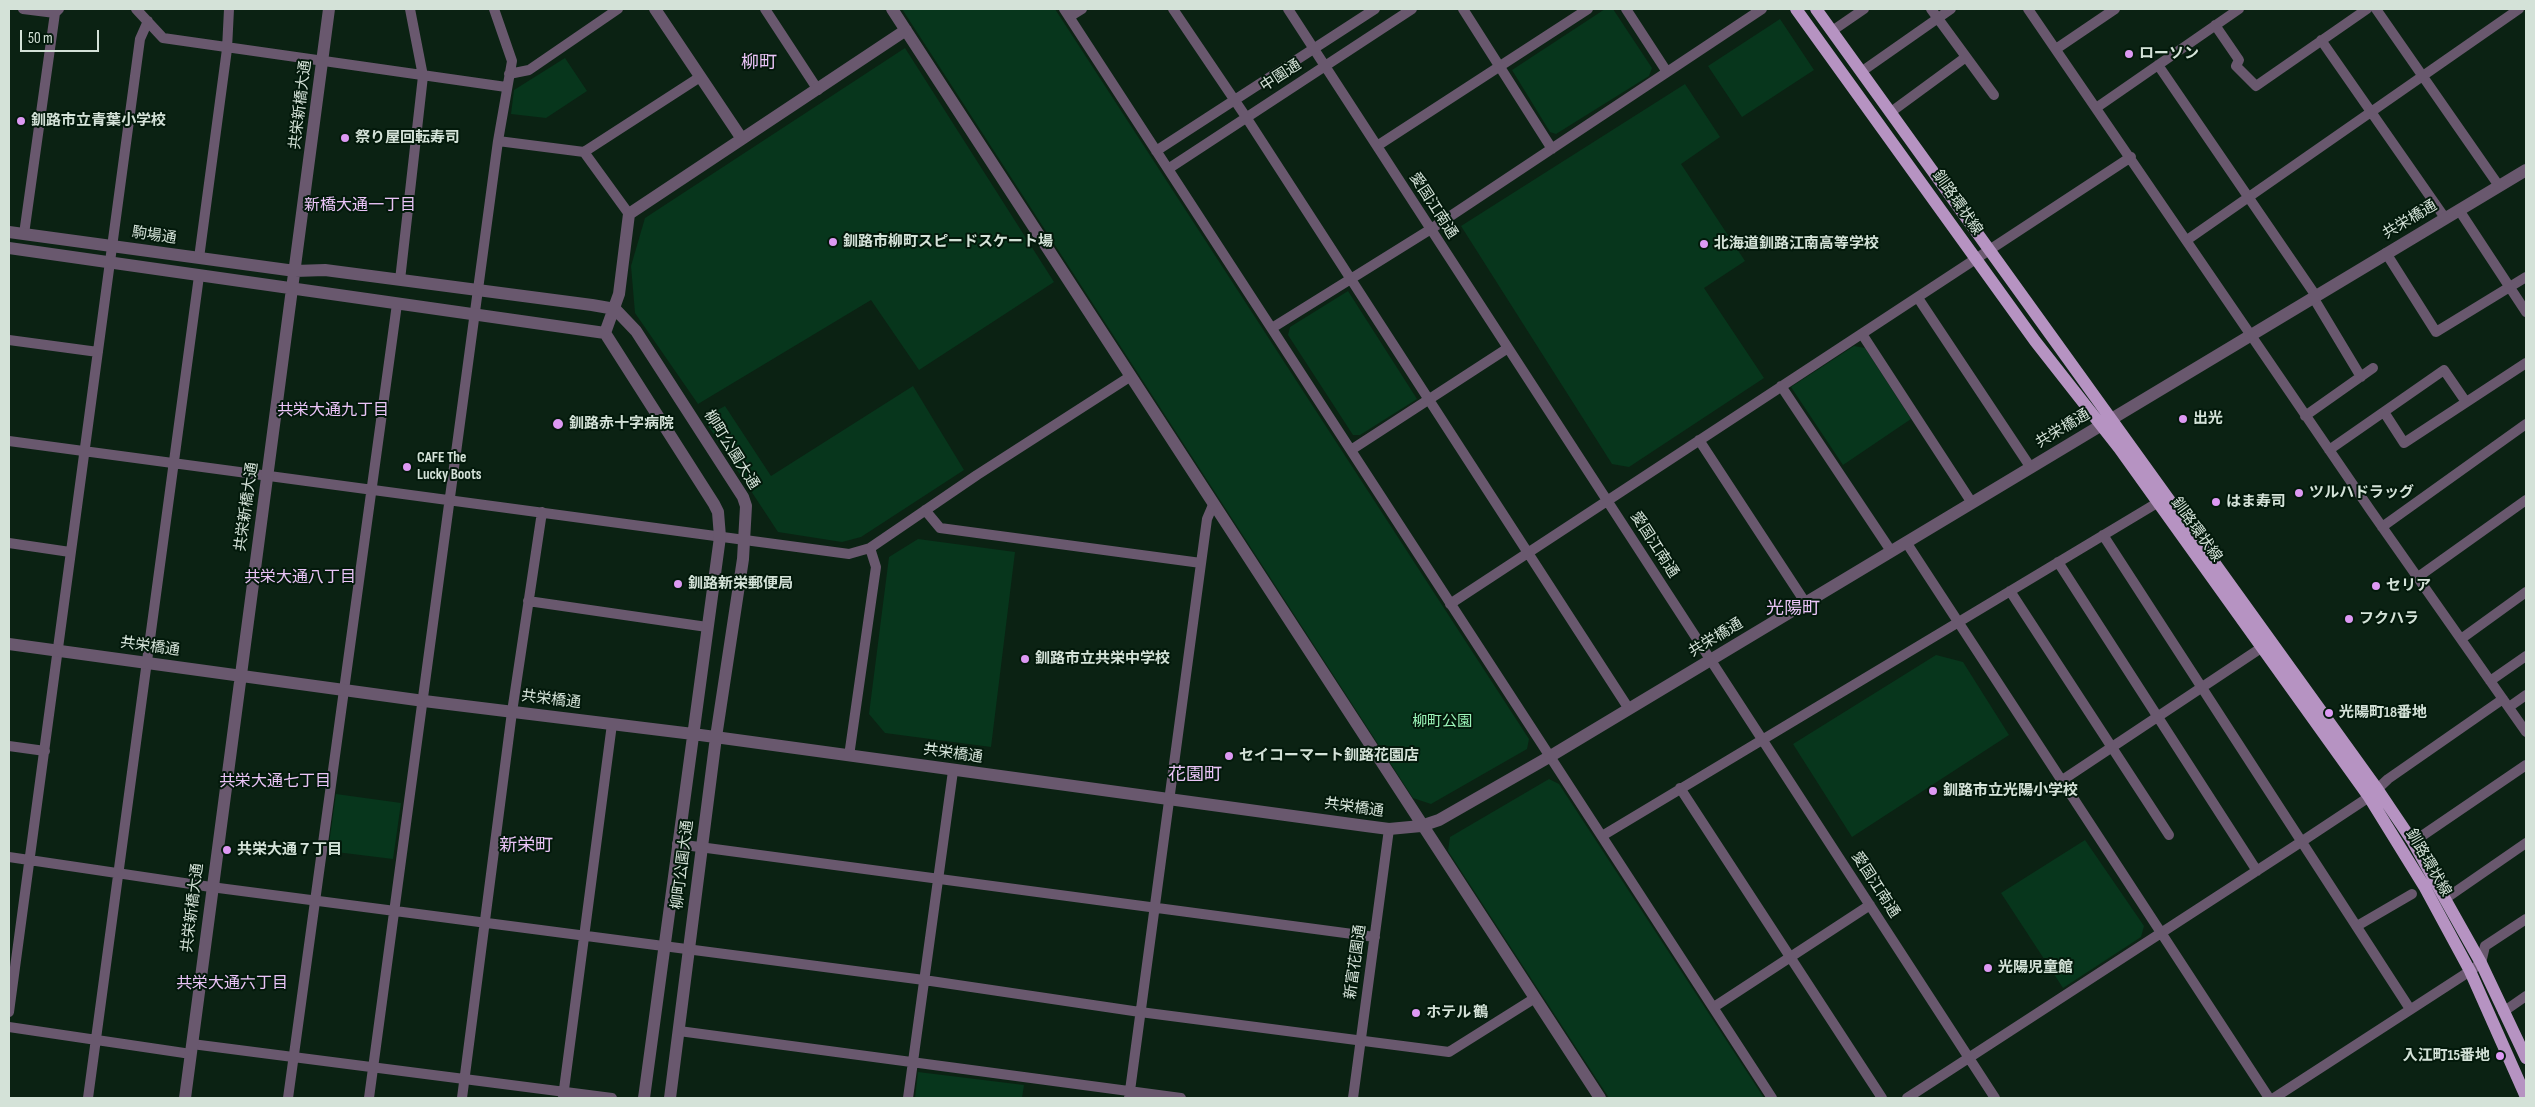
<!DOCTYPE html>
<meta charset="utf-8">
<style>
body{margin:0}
#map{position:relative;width:2535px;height:1107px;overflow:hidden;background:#0b2213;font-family:"Sofia Sans Condensed",sans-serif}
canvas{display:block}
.frame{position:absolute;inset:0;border:10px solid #d4e2d8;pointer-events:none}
.scale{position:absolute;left:20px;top:30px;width:79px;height:22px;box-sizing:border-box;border:2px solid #d4e2d8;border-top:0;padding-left:6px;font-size:15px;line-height:18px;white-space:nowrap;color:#d4e2d8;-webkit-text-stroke:4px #03190b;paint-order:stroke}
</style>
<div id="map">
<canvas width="2535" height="1107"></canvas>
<div class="frame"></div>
<div class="scale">50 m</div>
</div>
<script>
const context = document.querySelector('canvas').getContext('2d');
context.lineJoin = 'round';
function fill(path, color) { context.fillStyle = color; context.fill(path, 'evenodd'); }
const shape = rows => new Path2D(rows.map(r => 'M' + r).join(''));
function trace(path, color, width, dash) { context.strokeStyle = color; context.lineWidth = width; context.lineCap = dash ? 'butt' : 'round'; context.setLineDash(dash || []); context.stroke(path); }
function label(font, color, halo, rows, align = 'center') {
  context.font = font + ' "Sofia Sans Condensed","Noto Sans JP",sans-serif'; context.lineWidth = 4; context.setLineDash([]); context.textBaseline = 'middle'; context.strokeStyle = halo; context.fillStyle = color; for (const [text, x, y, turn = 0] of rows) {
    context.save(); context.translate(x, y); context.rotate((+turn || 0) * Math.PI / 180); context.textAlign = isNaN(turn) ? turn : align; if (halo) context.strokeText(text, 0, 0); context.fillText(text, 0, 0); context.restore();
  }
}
fill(shape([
 [902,9,1055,9,1529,739,1527,749,1431,804,1413,798],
 [1605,9,1613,9,1652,68,1649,76,1556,134,1550,132,1512,70],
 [1780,19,1814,70,1742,117,1708,66],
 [905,48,1054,282,919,370,871,300,698,404,635,313,631,266,645,218],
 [565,58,587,91,546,118,511,114,514,90],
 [1685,84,1720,137,1681,164,1745,261,1704,288,1764,378,1629,467,1612,464,1461,226],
 [1348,291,1417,399,1360,435,1353,435,1288,335,1290,327],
 [1854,346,1865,348,1911,419,1843,465,1791,387],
 [913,386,964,470,861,537,842,542,778,532,703,418,725,406,771,476],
 [918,539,1015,552,991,747,885,733,869,714,889,557],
 [1936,655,1963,662,2009,735,1852,837,1793,744],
 [1549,779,1559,784,1764,1098,1609,1098,1448,851,1450,837],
 [336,794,401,803,393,859,328,851],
 [2085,840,2144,926,2141,937,2063,988,2001,893],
 [918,1072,1024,1085,1022,1098,915,1098]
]), '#07361c');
trace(shape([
 [23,9,55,13],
 [136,9,163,38,506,87],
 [765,9,818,90],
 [1064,9,1772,1098],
 [1173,9,1246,117,1629,709],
 [1288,9,1995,1098],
 [1463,9,1552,149],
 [1626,9,1667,72],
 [1931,9,1994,95],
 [2028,9,2371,511,2526,732],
 [2376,9,2499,186],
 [1069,17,1082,9],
 [2215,25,2239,60,2236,66,2256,86,2367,9],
 [1832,31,1864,9],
 [2321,40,2445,218],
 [2056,49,2115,9],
 [2158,65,2316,296],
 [1861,72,1951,9],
 [509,74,529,70,618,9],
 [2096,108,2239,9],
 [1891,112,1966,57],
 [498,141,584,152,700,77],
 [1377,146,1588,9],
 [1156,151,1375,9],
 [584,152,629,214],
 [1168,169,1412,9],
 [2459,210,2526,312],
 [24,234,55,13,59,9],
 [2187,240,2519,9],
 [2386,253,2436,332,2526,277],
 [199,258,227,49,229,9],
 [400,280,423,76,410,9],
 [2313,297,2361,377],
 [1918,298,2031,468],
 [1272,328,1431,229,1762,9],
 [1862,334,1972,503],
 [9,340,98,352],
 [1781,386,1891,551],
 [2384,412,2404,443,2526,363],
 [2305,416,2373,368],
 [1699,440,1805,602],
 [9,441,849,554,870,548,977,475,1131,376],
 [1351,450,1508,348],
 [2329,450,2444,370,2466,402],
 [925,510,940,528,1201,563],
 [2382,527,2526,424],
 [2103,535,2410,1009],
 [1906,542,2269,1098],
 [9,543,70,552],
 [2058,562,2257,871],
 [2418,577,2526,500],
 [2010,591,2169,835],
 [528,601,707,627],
 [1450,604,2131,157],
 [2461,639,2526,592],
 [2490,681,2526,656],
 [2509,707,2526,695],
 [9,746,45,751],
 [849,756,876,567,870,548],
 [2061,781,2267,644],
 [1680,788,1882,1098],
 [1602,836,2157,503],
 [2413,842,2526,765],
 [677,844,1375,937],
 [9,857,211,887,924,980,1140,1012,1449,1052,1535,998],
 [2445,899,2526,843],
 [2357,926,2412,894],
 [1714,1007,1870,905],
 [9,1012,140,39,148,21],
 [2503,1012,2526,996],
 [9,1027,191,1054],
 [679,1031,1181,1098],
 [192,1044,612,1098],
 [563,1097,612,724],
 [88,1098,199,276],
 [288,1098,397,304],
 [369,1098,498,141,512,61,494,9],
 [462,1098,512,712,542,512],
 [908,1098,953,771],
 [1129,1098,1207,519,1213,505],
 [1353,1098,1389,829],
 [1907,1098,2301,842,2369,797,2388,779,2503,699],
 [2274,1098,2470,971,2481,963,2485,946,2526,919]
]), '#69586e', 10);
trace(shape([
 [655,9,742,139],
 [892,9,1600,1098],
 [9,232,295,271,325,270,592,305,615,309,636,331,743,497,746,506,743,559,716,737,670,1098],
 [9,248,605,333],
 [605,333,714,504,718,512,720,537,644,1098],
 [605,333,619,294,629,214,906,30],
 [9,644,424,701,693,734,1366,826,1389,829,1421,826,1439,820,1549,757,2526,170],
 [185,1098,329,9]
]), '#69586e', 12);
trace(shape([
 [1796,9,2035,341,2119,448,2369,797,2424,886,2470,971,2526,1097],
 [1816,9,2378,790,2413,842,2445,899,2481,963,2526,1058]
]), '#b693c2', 12);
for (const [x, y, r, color] of [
 [2129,54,5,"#dd99f3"],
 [21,121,5,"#dd99f3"],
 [345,138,5,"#dd99f3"],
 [833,242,5,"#dd99f3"],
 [1704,244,5,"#dd99f3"],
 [2183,419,5,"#dd99f3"],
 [558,424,6,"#dd99f3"],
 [407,467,5,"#dd99f3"],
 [2299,493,5,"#dd99f3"],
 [2216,502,5,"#dd99f3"],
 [678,584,5,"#dd99f3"],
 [2376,586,5,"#dd99f3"],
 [2349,619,5,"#dd99f3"],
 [1025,659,5,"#dd99f3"],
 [2329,713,5,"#dd99f3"],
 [1229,756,5,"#dd99f3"],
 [1933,791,5,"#dd99f3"],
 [227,850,5,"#dd99f3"],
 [1988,968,5,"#dd99f3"],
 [1416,1013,5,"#dd99f3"],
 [2500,1056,5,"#dd99f3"]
]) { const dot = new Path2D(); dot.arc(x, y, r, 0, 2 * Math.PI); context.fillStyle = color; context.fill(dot); trace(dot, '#03190b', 2); }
label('bold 15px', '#d4e2d8', '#03190b', [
 ["ローソン",2139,54],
 ["釧路市立青葉小学校",31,121],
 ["祭り屋回転寿司",355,138],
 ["釧路市柳町スピードスケート場",843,242],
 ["北海道釧路江南高等学校",1714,244],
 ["出光",2193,419],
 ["釧路赤十字病院",569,424],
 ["CAFE The",417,458],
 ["Lucky Boots",417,475],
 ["ツルハドラッグ",2309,493],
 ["はま寿司",2226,502],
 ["釧路新栄郵便局",688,584],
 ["セリア",2386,586],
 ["フクハラ",2359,619],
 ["釧路市立共栄中学校",1035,659],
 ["光陽町18番地",2339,713],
 ["セイコーマート釧路花園店",1239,756],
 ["釧路市立光陽小学校",1943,791],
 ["共栄大通７丁目",237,850],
 ["光陽児童館",1998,968],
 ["ホテル 鶴",1426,1013],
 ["入江町15番地",2490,1056,"right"]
], 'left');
label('15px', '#d4e2d8', '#03190b', [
 ["中園通",1281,76,-33],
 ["共栄新橋大通",301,105,-83],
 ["釧路環状線",1957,203,55],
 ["愛国江南通",1433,206,57],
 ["共栄橋通",2410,220,-31],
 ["駒場通",154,236,8],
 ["共栄橋通",2063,429,-31],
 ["柳町公園大通",731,450,58],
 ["共栄新橋大通",247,507,-82],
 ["釧路環状線",2196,530,54],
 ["愛国江南通",1654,545,57],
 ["共栄橋通",1716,638,-31],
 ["共栄橋通",150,647,8],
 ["共栄橋通",551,700,7],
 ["共栄橋通",953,754,8],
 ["共栄橋通",1354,808,8],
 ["釧路環状線",2428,863,60],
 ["柳町公園大通",683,865,-83],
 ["愛国江南通",1875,885,57],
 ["共栄新橋大通",193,908,-83],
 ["新富花園通",1356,962,-82]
]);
label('15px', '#9cf6b9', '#03190b', [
 ["柳町公園",1442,722]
]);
label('16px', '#eac4f7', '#03190b', [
 ["新橋大通一丁目",360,206],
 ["共栄大通九丁目",333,411],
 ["共栄大通八丁目",300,578],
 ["共栄大通七丁目",275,782],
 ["共栄大通六丁目",232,984]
]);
label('18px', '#eac4f7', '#03190b', [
 ["柳町",759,63],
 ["光陽町",1793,609],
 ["花園町",1195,775],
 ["新栄町",526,846]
]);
</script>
